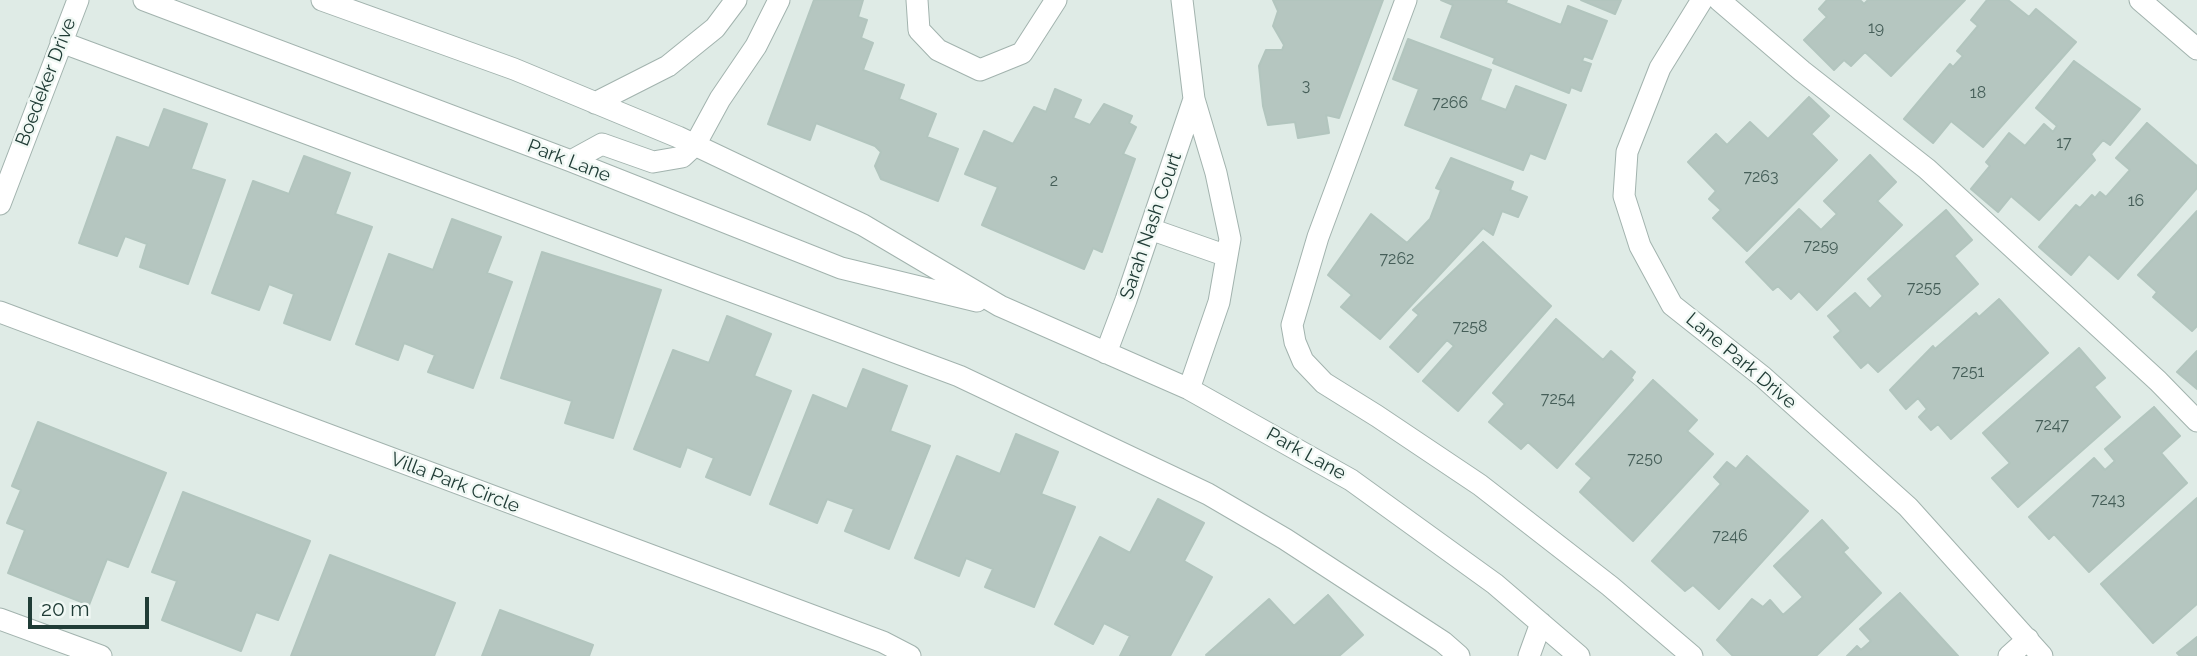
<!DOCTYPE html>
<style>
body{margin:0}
#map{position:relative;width:2197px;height:656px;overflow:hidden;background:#dfebe6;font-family:Raleway,sans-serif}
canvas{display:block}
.scale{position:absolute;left:28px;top:597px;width:121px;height:32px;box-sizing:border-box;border:4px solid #203c36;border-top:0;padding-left:9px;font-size:21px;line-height:24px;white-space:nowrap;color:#203c36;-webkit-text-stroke:5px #f0f8f4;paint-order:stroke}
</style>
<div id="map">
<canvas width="2197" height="656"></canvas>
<div class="scale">20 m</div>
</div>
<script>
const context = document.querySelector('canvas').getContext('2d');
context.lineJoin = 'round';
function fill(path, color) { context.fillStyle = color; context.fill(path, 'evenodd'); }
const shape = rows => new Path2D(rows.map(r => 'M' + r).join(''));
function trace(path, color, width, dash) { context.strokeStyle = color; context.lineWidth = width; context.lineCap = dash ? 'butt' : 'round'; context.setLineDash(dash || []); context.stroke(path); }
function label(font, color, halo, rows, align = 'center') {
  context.font = font + ' Raleway,sans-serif'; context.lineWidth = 5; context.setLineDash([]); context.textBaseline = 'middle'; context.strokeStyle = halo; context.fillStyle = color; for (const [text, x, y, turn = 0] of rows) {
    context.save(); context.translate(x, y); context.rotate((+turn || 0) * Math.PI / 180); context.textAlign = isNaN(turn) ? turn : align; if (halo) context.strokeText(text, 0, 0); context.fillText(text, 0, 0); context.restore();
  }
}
const building = shape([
 [814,0,863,0,858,17,867,20,861,38,873,43,863,70,904,85,899,99,936,114,927,137,958,149,938,201,881,179,875,166,881,152,875,146,816,123,810,140,768,124,814,0],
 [1273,0,1383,0,1339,118,1326,115,1329,133,1298,138,1295,122,1268,125,1263,106,1259,66,1266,50,1282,50,1284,45,1273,26,1278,11,1273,0],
 [1441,0,1507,0,1506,3,1561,25,1568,6,1607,21,1592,59,1584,56,1582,61,1591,64,1581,91,1571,87,1569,93,1493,63,1495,58,1441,37,1453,5,1441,0],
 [1581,0,1621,0,1615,14,1581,0],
 [1827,0,1860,0,1864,4,1868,0,1965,0,1891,76,1865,52,1851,66,1844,60,1834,70,1804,40,1827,17,1819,9,1827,0],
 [1987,0,2008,0,2029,17,2036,9,2076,42,1983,147,1951,121,1933,143,1904,119,1950,64,1953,67,1963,56,1957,51,1978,26,1971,20,1987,0],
 [1408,39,1491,70,1480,100,1506,110,1516,86,1566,105,1545,159,1530,153,1523,170,1405,125,1419,89,1393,79,1408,39],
 [2074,61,2140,109,2110,145,2103,140,2091,154,2095,160,2039,220,2011,196,1998,212,1971,189,1990,166,1986,162,2009,133,2025,146,2044,124,2053,132,2057,126,2036,108,2074,61],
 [1055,89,1081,100,1073,118,1090,125,1104,104,1132,116,1129,123,1136,127,1123,154,1135,159,1102,252,1093,248,1084,269,982,225,998,187,965,174,984,131,1013,144,1034,107,1046,112,1055,89],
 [1809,97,1829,116,1811,134,1837,160,1747,251,1713,218,1721,210,1709,199,1716,191,1688,162,1716,134,1727,145,1750,122,1768,139,1809,97],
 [164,109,207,124,191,169,225,180,188,284,140,267,147,244,125,236,117,256,79,243,117,137,149,148,164,109],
 [2147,123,2197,166,2197,188,2118,279,2089,254,2071,275,2039,247,2076,205,2080,208,2092,195,2095,198,2100,192,2106,197,2130,170,2116,158,2147,123],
 [1870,155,1896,182,1877,201,1902,225,1817,310,1799,291,1791,299,1778,286,1773,290,1746,262,1799,209,1821,230,1837,214,1824,201,1870,155],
 [304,156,350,173,335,214,372,227,330,340,284,323,294,294,269,284,259,310,212,293,253,181,289,194,304,156],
 [1451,158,1513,182,1510,190,1527,197,1518,217,1502,211,1493,235,1483,228,1380,339,1341,307,1352,295,1328,275,1371,214,1407,243,1430,219,1441,190,1436,188,1451,158],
 [1946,210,1972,240,1954,256,1978,284,1878,372,1868,362,1861,368,1834,337,1841,331,1828,316,1855,293,1870,309,1883,296,1868,279,1946,210],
 [2197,211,2197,326,2192,331,2153,297,2157,292,2138,275,2197,211],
 [452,219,501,237,487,273,512,282,473,388,428,372,435,355,404,343,398,360,356,344,389,254,433,270,452,219],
 [1483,242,1551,306,1458,411,1423,381,1454,346,1447,340,1418,372,1390,347,1419,315,1413,310,1483,242],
 [542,252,661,290,613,438,565,423,572,401,501,378,542,252],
 [1999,299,2048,353,1951,439,1938,424,1931,430,1919,417,1927,409,1918,398,1906,409,1890,390,1933,346,1935,349,1976,313,1979,317,1999,299],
 [727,316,771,334,754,376,791,391,750,495,706,477,714,458,687,447,680,467,634,449,673,350,709,363,727,316],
 [1556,319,1603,360,1611,351,1635,372,1631,378,1633,380,1557,468,1528,442,1521,449,1489,422,1505,404,1493,393,1556,319],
 [2079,348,2105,378,2094,387,2120,417,2018,507,1992,478,2010,463,1983,433,2079,348],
 [2197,351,2197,389,2177,372,2197,351],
 [863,369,907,386,890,431,930,446,889,549,845,531,854,509,827,499,817,523,770,504,813,395,847,409,863,369],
 [1653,380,1697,420,1687,431,1713,454,1633,541,1580,492,1592,478,1576,464,1653,380],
 [2154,407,2180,436,2161,453,2187,483,2089,572,2054,534,2049,539,2029,517,2094,458,2105,470,2115,461,2105,449,2154,407],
 [38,422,166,473,128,567,107,559,89,605,8,573,25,530,7,523,21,490,12,486,38,422],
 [1016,434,1058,452,1041,494,1075,507,1034,607,985,587,993,569,966,558,959,576,915,558,957,456,1000,474,1016,434],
 [1747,456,1808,511,1719,609,1693,585,1685,591,1652,561,1721,484,1714,477,1727,462,1736,469,1747,456],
 [183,492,310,541,278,620,256,612,241,651,162,620,177,581,152,572,183,492],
 [2197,498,2197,604,2153,643,2101,584,2197,498],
 [1158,499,1204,523,1184,561,1212,577,1170,656,1120,656,1130,636,1104,623,1093,644,1055,624,1100,537,1130,553,1158,499],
 [1822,520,1848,548,1843,552,1881,593,1816,656,1733,656,1717,640,1752,599,1763,607,1770,600,1783,615,1803,597,1774,566,1822,520],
 [330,555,455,603,434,656,291,656,330,555],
 [1900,593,1958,656,1847,656,1857,646,1861,650,1871,641,1860,629,1900,593],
 [1328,595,1363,635,1339,656,1206,655,1269,599,1294,626,1328,595],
 [500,610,593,645,589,656,482,656,500,610],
 [2197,637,2197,656,2180,656,2177,653,2197,637]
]);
fill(building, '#b5c6c0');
trace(building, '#b2c5be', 2);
const minor = shape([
 [144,0,571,161,841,268,977,301],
 [322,0,514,69,678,137,863,225,1000,306,1189,389,1351,480,1495,584,1579,656],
 [917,0,919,30,938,50,980,70,1022,53,1056,0],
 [1182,0,1194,99,1216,173,1230,239,1219,302,1189,389],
 [1406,0,1318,237,1292,325,1295,342,1303,361,1324,383,1377,416,1480,485,1610,586,1692,656],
 [1702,0,1660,68,1627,152,1624,196,1640,246,1672,305,1763,377,1908,507,2042,656],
 [1719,0,1802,71,1927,169,2158,381,2197,421],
 [2140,0,2197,49],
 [61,42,959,376,1208,494,1285,539,1443,642,1459,656],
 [595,103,668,66,715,28,736,0],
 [571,161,602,144,653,162,682,157,695,145,720,99,756,46,779,0],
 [0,204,78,0],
 [1150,229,1227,256],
 [0,312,883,642,910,656],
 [1106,353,1126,300,1194,99],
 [0,619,101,656],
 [1529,656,1541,623],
 [2009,656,2028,639]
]);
trace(minor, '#a2b3ae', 23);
trace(minor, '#fff', 21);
label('16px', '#455e58', null, [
 ["19",1876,28],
 ["3",1306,86],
 ["18",1978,93],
 ["7266",1450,103],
 ["17",2064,143],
 ["7263",1761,177],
 ["2",1054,181],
 ["16",2136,201],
 ["7259",1821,246],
 ["7262",1397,259],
 ["7255",1924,288],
 ["7258",1470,327],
 ["7251",1968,372],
 ["7254",1558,399],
 ["7247",2052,425],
 ["7250",1645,459],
 ["7243",2108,500],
 ["7246",1730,536]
]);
label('19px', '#203c36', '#f0f8f4', [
 ["Boedeker Drive",46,82,-69],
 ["Park Lane",569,161,21],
 ["Sarah Nash Court",1151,226,-71],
 ["Lane Park Drive",1741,361,40],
 ["Park Lane",1306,454,29],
 ["Villa Park Circle",455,483,21]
]);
</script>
